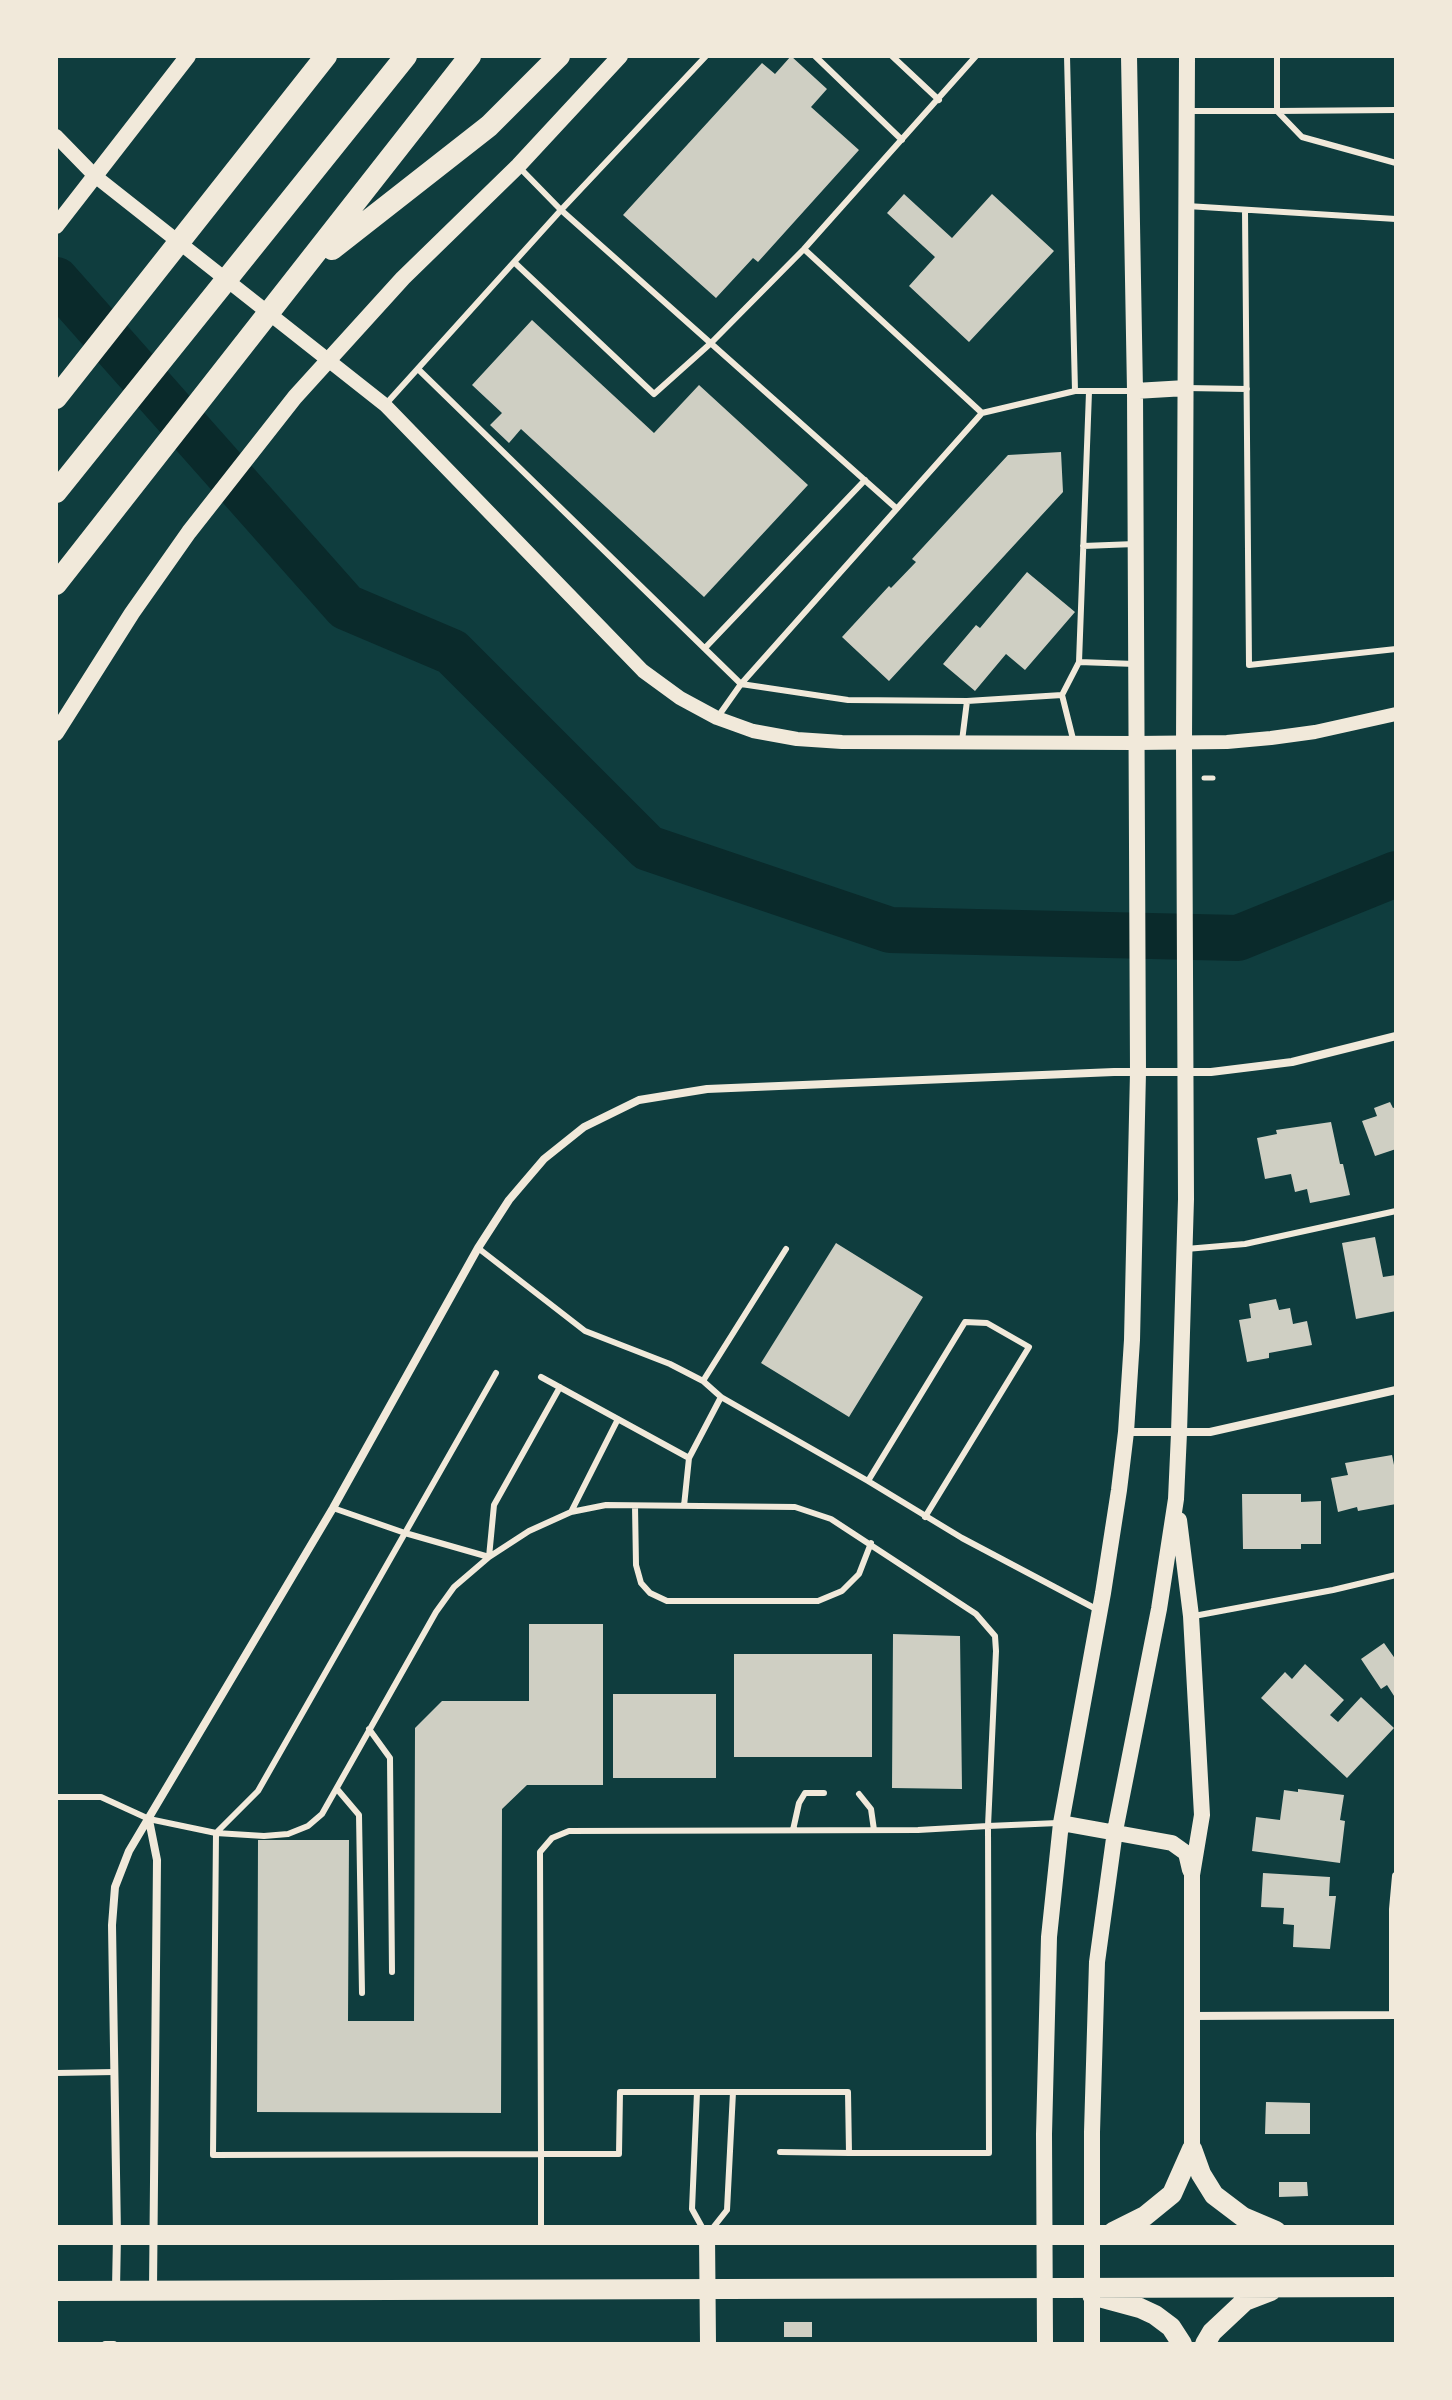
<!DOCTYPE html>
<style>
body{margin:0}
#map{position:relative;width:1452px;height:2400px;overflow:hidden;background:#0f3d3e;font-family:"Nunito Sans",sans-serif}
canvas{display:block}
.frame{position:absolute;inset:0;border:58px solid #f1e9da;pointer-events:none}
</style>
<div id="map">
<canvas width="1452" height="2400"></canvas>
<div class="frame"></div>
</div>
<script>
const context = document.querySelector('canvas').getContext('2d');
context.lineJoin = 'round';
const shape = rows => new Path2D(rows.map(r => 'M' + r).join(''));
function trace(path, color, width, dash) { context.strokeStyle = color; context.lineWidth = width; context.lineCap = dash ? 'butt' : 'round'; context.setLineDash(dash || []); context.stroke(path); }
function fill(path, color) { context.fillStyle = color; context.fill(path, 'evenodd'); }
trace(shape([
 [56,280,346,607,452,652,648,848,890,930,1238,938,1396,874]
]), '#0a2a2b', 46);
fill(shape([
 [791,56,827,89,811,107,859,150,758,262,753,258,716,298,623,215,762,63,775,74],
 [904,194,952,238,992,194,1054,251,969,342,909,286,935,257,887,213],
 [532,320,654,433,699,385,808,485,704,597,521,429,509,443,490,425,502,413,472,385],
 [1061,452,1063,492,889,681,842,637,889,586,891,588,916,562,912,559,1008,455],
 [1027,572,1075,612,1025,670,1006,654,975,691,943,664,976,625,980,628],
 [1390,1102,1393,1108,1396,1107,1396,1149,1375,1156,1362,1121,1377,1116,1374,1108],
 [1331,1122,1340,1164,1343,1164,1350,1195,1310,1203,1307,1189,1295,1192,1291,1174,1265,1179,1257,1138,1277,1134,1276,1130],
 [1375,1237,1383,1277,1396,1275,1396,1311,1356,1319,1342,1243],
 [836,1243,923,1297,849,1417,761,1363],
 [1276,1299,1279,1310,1290,1308,1293,1324,1307,1321,1312,1345,1269,1353,1269,1358,1247,1362,1239,1320,1251,1318,1249,1304],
 [1392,1455,1396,1475,1396,1504,1358,1511,1357,1507,1338,1512,1331,1478,1348,1475,1345,1463],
 [1242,1494,1301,1494,1301,1502,1321,1501,1321,1544,1301,1544,1301,1549,1243,1549],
 [529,1624,603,1624,603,1785,527,1785,502,1809,501,2113,257,2112,258,1840,349,1840,348,2021,414,2021,415,1728,442,1701,529,1701],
 [893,1634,960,1636,962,1789,892,1788],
 [1384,1643,1396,1660,1396,1699,1387,1685,1381,1689,1361,1659],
 [734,1654,872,1654,872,1757,734,1757],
 [1305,1664,1344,1700,1330,1715,1338,1722,1361,1697,1394,1728,1347,1778,1261,1698,1285,1672,1292,1679],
 [613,1694,716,1694,716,1778,613,1778],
 [1298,1789,1344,1795,1340,1820,1345,1821,1340,1863,1252,1851,1256,1817,1280,1820,1284,1790,1298,1792],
 [1263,1873,1330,1877,1329,1896,1336,1896,1330,1949,1293,1947,1294,1925,1283,1924,1284,1908,1261,1907],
 [1266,2102,1310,2103,1310,2134,1265,2134],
 [1279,2182,1307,2182,1308,2196,1279,2197],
 [784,2322,812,2322,812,2337,784,2337]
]), '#cfcfc3');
trace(shape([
 [1204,778,1213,778]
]), '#f1e9da', 5);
trace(shape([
 [815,56,902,140],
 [892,56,939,100],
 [1067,56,1075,391],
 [1277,56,1277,111,1396,110],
 [1187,111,1277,111,1302,137,1396,163],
 [518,166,561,210,896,508],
 [1187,206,1396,219],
 [1245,211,1249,665,1396,649],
 [804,249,982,413],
 [514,262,654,394,711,343,804,249,976,56],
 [418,369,741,684,848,700,967,701,1062,695,1079,662,1089,392],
 [1186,388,1247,389],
 [385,405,561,210,706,56],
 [1083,546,1135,544],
 [705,648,865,480],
 [1079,662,1135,664],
 [1062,695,1074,743],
 [717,718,741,684,982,413,1075,391,1132,391],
 [962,741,967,701],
 [478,1248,585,1331,670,1364,703,1381,721,1397,868,1481,962,1538,1098,1610],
 [1186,1249,1245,1244,1396,1211],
 [496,1373,405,1533,489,1557,529,1531,571,1512,606,1505,795,1507,831,1519,976,1614,995,1636,996,1651,988,1826,989,2153,849,2153,848,2092,620,2092,619,2154,541,2154,540,1852,552,1838,569,1831,918,1830,988,1826,1058,1823],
 [541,1377,689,1458,721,1397],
 [703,1381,786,1249],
 [868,1481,965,1322,987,1323,1029,1347,925,1517],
 [635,1506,636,1565,641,1583,650,1593,667,1601,818,1601,842,1591,859,1574,871,1543],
 [684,1506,689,1458],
 [571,1512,618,1419],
 [1194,1616,1333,1590,1396,1575],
 [369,1729,390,1758,392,1972],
 [337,1789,359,1815,362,1993],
 [859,1794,871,1809,874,1830],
 [56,1797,101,1797,149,1819,216,1833,213,2155,541,2154,541,2231],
 [793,1830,799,1803,805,1793,824,1793],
 [216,1833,264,1836,288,1834,308,1826,322,1814,436,1612,454,1587,489,1557,494,1505,560,1387],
 [216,1833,258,1791,405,1533,333,1508],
 [56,2073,115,2072],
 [697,2092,692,2209,703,2229],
 [780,2152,849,2153],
 [712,2229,727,2210,733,2092],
 [105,2344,114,2344]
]), '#f1e9da', 6);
trace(shape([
 [1126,1432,1210,1432,1396,1390],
 [149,1820,157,1860,153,2289],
 [1393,2015,1393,1909,1396,1876],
 [1191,2016,1396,2015],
 [116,2289,117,2235,112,1925,115,1887,129,1851,333,1508,478,1248,509,1200,544,1159,584,1127,639,1100,707,1089,1114,1072,1211,1072,1292,1062,1396,1036]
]), '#f1e9da', 8);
trace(shape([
 [56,136,95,176,385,405,643,671,680,698,717,718,753,731,797,739,842,742,1136,743,1227,742,1271,738,1315,732,1396,714]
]), '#f1e9da', 14);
trace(shape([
 [56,226,188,56],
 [1135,391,1186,388],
 [56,733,132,613,189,532,295,397,403,278,518,166,620,56],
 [1179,1520,1191,1616,1202,1815,1192,1875,1192,2149],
 [1061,1823,1172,1843,1186,1853,1190,1870],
 [707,2235,708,2344],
 [1045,2344,1044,2134,1049,1937,1061,1823,1103,1593,1119,1490,1126,1432,1132,1340,1138,1072,1135,391,1129,56],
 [1092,2344,1092,2132,1097,1962,1115,1831,1159,1609,1176,1499,1179,1433,1186,1199,1184,743,1187,56]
]), '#f1e9da', 16);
trace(shape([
 [1192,2149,1201,2174,1214,2195,1243,2217,1276,2231],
 [1113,2232,1145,2216,1172,2194,1192,2149],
 [56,2235,1396,2235],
 [56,2291,1396,2287],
 [1092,2295,1140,2308,1155,2315,1171,2327,1182,2344],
 [1205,2344,1212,2332,1245,2301,1271,2291]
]), '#f1e9da', 20);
trace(shape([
 [332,249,489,126,559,56],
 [56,398,326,56],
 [56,492,406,56],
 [56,584,470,56]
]), '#f1e9da', 22);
</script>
